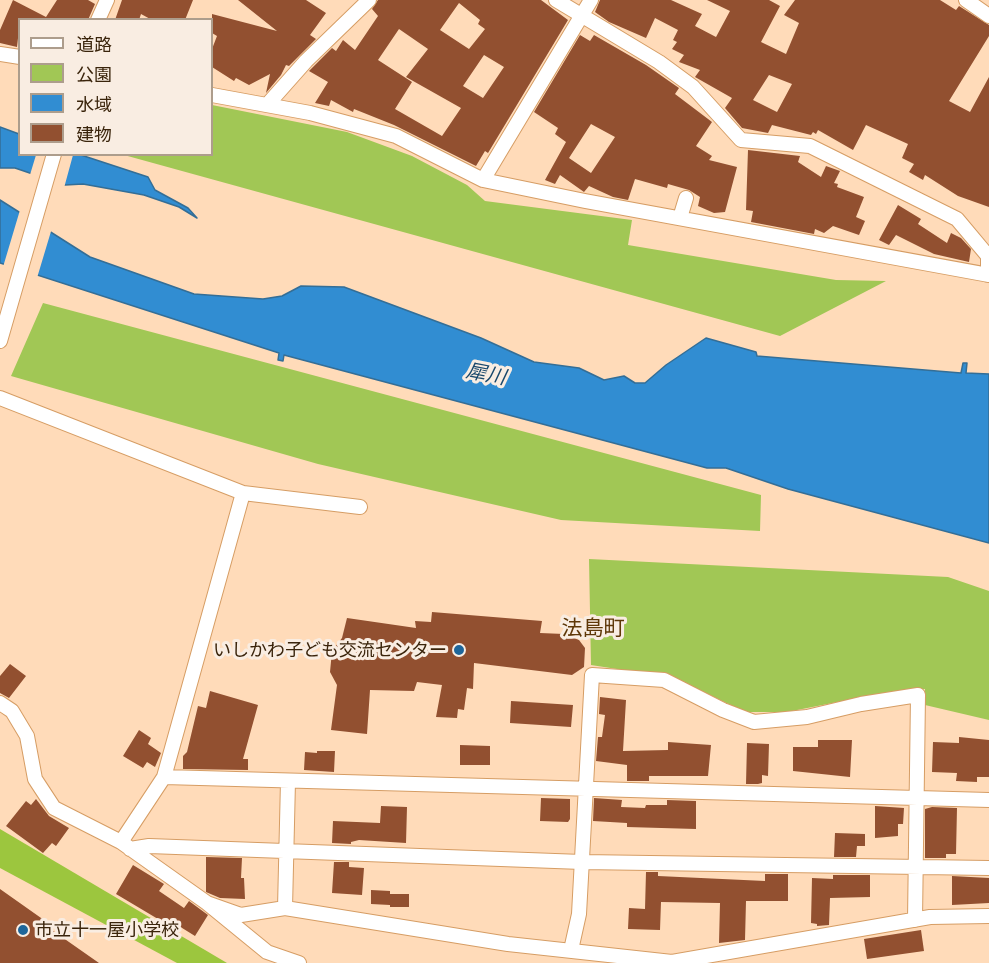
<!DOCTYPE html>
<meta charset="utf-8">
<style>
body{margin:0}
#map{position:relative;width:989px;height:963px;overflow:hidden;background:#ffdbb9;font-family:Commissioner,"Noto Sans JP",sans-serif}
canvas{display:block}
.legend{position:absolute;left:18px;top:18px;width:195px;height:138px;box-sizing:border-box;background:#f9ede2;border:2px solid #ad9d8c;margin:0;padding:8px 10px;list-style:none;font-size:18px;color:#3a240b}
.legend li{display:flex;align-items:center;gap:12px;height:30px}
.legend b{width:30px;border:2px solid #ad9d8c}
</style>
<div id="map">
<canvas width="989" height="963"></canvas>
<ul class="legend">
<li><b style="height:8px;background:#fff"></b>道路</li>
<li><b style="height:16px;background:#a1c755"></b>公園</li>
<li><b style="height:16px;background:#318dd2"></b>水域</li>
<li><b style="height:16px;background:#925030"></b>建物</li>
</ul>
</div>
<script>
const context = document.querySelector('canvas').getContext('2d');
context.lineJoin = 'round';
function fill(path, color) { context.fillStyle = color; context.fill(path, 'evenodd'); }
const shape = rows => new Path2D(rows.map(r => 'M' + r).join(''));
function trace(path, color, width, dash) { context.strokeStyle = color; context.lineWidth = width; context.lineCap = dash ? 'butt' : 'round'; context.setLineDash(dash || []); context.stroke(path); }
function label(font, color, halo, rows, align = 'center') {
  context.font = font + ' Commissioner,"Noto Sans JP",sans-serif'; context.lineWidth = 6; context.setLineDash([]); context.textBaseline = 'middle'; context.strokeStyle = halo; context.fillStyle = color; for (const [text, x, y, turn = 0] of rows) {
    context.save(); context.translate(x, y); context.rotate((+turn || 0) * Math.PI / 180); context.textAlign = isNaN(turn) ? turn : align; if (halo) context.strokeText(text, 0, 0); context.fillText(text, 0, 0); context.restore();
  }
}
fill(shape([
 [212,105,347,132,412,156,467,185,485,201,632,220,628,245,836,280,886,281,780,336,124,155,212,154],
 [43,303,761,495,760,531,561,520,318,464,11,376],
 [589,559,948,577,989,591,989,720,925,705,925,689,873,695,787,712,745,712,675,678,591,665]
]), '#a1c755');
fill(shape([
 [0,829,227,963,177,963,0,868]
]), '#9cc63e');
const water = shape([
 [0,127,19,134,20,154,81,155,148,177,155,190,188,208,197,218,179,207,144,195,83,184,65,185,15,168,0,168,0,127],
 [0,200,90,257,194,294,263,299,282,296,301,286,344,287,481,338,534,362,579,368,604,380,624,376,635,383,645,383,666,365,706,338,756,352,757,356,961,373,963,363,967,363,966,373,989,374,989,543,788,489,726,468,707,468,284,355,283,361,278,360,279,353,0,263,0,200]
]);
fill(water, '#318dd2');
trace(water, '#346e96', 1.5);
fill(shape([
 [36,155,73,155,64,188,29,178],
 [20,210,52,228,37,278,3,267]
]), '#ffdbb9');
fill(shape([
 [13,0,46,17,57,0,88,0,95,4,88,20,20,20,17,47,0,43,0,30],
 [122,0,193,0,185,20,152,20,141,14,139,20,115,20],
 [238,0,306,0,326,13,310,35,316,39,289,66,286,65,281,75,266,93,270,74,249,85,236,78,234,81,212,67,212,49,217,36,212,33,212,14,277,31],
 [378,0,541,0,568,20,488,153,485,151,476,166,394,125,354,109,353,112,331,100,329,106,315,103,328,82,309,71,332,48,336,51,343,40,355,50,378,16,372,9],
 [459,3,480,20,478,24,485,29,469,49,440,30],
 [399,29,428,49,406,77,461,108,442,136,395,109,412,82,378,60],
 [484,55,504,67,483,98,463,86],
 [600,0,671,0,702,14,695,26,716,37,730,11,707,0,769,0,780,6,761,42,786,54,799,23,784,15,795,0,940,0,956,10,959,6,989,25,989,36,949,101,970,112,989,77,989,207,958,196,925,175,923,180,909,172,914,164,902,158,908,144,866,125,853,150,818,130,816,134,813,132,811,135,772,125,768,133,742,128,725,108,732,98,695,77,700,70,679,62,684,55,672,49,677,42,673,40,678,30,655,18,646,38,609,22,595,12],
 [769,75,792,84,777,112,753,100],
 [580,35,590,41,594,35,646,65,679,88,675,94,712,122,696,146,712,156,709,160,737,167,725,212,714,213,698,206,700,197,689,190,668,184,667,188,635,179,628,200,613,197,589,186,584,192,560,175,555,184,545,180,566,142,555,134,558,128,534,112],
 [591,124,615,137,591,173,569,158],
 [748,150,800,156,798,162,821,177,826,166,840,171,834,183,838,184,837,187,864,197,856,217,865,221,859,235,833,226,824,233,815,229,814,234,751,222,753,211,746,210],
 [898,205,921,219,918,224,947,243,951,233,961,238,971,249,969,262,934,254,896,235,889,245,879,240],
 [432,612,542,621,540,633,564,634,579,640,585,648,584,667,572,675,474,663,473,689,467,688,464,710,458,709,457,718,436,717,442,685,417,682,414,691,370,690,367,734,331,730,337,685,330,672,332,651,342,638,347,618,416,628,415,621,431,622],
 [10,664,26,676,9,698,0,693,0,676],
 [210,691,258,705,243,759,248,759,248,770,183,769,183,756,187,752,198,706,206,708],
 [600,697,626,700,623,751,668,750,668,742,711,745,708,776,649,776,649,781,627,781,627,765,596,761,598,737,602,737,605,715,599,714],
 [511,701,573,705,571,727,510,723],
 [139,730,151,738,148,744,161,753,155,767,147,762,143,768,123,756],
 [959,737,989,740,989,777,977,777,977,782,956,781,957,773,932,772,933,742,959,743],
 [818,740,852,740,850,777,793,771,793,747,818,747],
 [747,743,769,744,768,776,762,775,762,783,758,784,746,784],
 [460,745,490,746,490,765,460,765],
 [317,751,335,751,334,772,304,770,305,752,317,753],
 [541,798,570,799,570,819,568,822,540,821],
 [594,798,622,800,621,807,645,808,646,805,667,805,667,800,696,801,696,829,627,827,627,823,593,821],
 [36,799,49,816,69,828,56,846,52,843,43,853,6,826,26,801,31,805],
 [381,806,407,807,406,843,359,840,351,842,351,844,332,843,333,821,380,823],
 [875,806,904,808,903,824,898,824,898,836,875,838],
 [932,807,957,808,956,854,946,854,946,858,925,858,925,809],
 [835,833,865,834,865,846,857,846,856,857,834,857],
 [206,857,242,858,241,878,244,878,245,899,220,898,206,892],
 [334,862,349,862,349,867,364,868,362,895,332,893],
 [133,865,164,884,159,891,184,908,189,901,208,915,195,936,166,918,163,922,116,894],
 [646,872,658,872,658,876,765,881,765,874,788,874,788,901,746,901,745,940,719,943,720,903,661,902,660,930,628,929,629,908,645,909],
 [833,875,870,875,870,897,830,898,829,925,817,926,817,924,811,923,812,878,833,879],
 [952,876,989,878,989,903,952,905],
 [0,889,51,925,49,928,99,963,0,963],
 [371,890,390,891,390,905,371,904],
 [390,894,409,894,409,907,390,907],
 [921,930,924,951,867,959,864,939]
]), '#925030');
const minor = shape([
 [556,0,659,62,693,87,741,140,810,146,957,219,988,256,988,275],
 [966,0,989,16],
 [98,20,107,0],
 [0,54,20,57],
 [212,95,310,113,396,136,483,180,585,201,989,275],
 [267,105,306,61,369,0],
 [483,180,591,0],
 [680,218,686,198],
 [0,341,54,154],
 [0,398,243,493,360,507],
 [0,703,12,711,27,736,35,779,54,808,121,842,207,903,267,952,299,963],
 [164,777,989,800],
 [121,842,164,777,243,493],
 [130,849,149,846,582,862,989,868],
 [207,903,241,915,285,908,508,944,672,962,930,917,989,916],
 [285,908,288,781],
 [571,950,579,914,592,675,664,680,723,710,754,722,807,717,861,704,918,695,915,920]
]);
trace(minor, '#d69d64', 16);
trace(minor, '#fff', 14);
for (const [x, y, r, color] of [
 [459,650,6,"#1e669a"],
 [23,930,6,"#1e669a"]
]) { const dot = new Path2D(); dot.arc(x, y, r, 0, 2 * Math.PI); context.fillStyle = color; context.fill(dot); trace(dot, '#f9ede2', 2); }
label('18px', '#3a240b', '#f9ede2', [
 ["いしかわ子ども交流センター",447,650],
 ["市立十一屋小学校",35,930,"left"]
], 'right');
label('italic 20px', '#19486c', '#f9ede2', [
 ["犀川",486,374,11]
]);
label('21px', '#5f3808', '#f9ede2', [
 ["法島町",593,628]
]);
</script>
